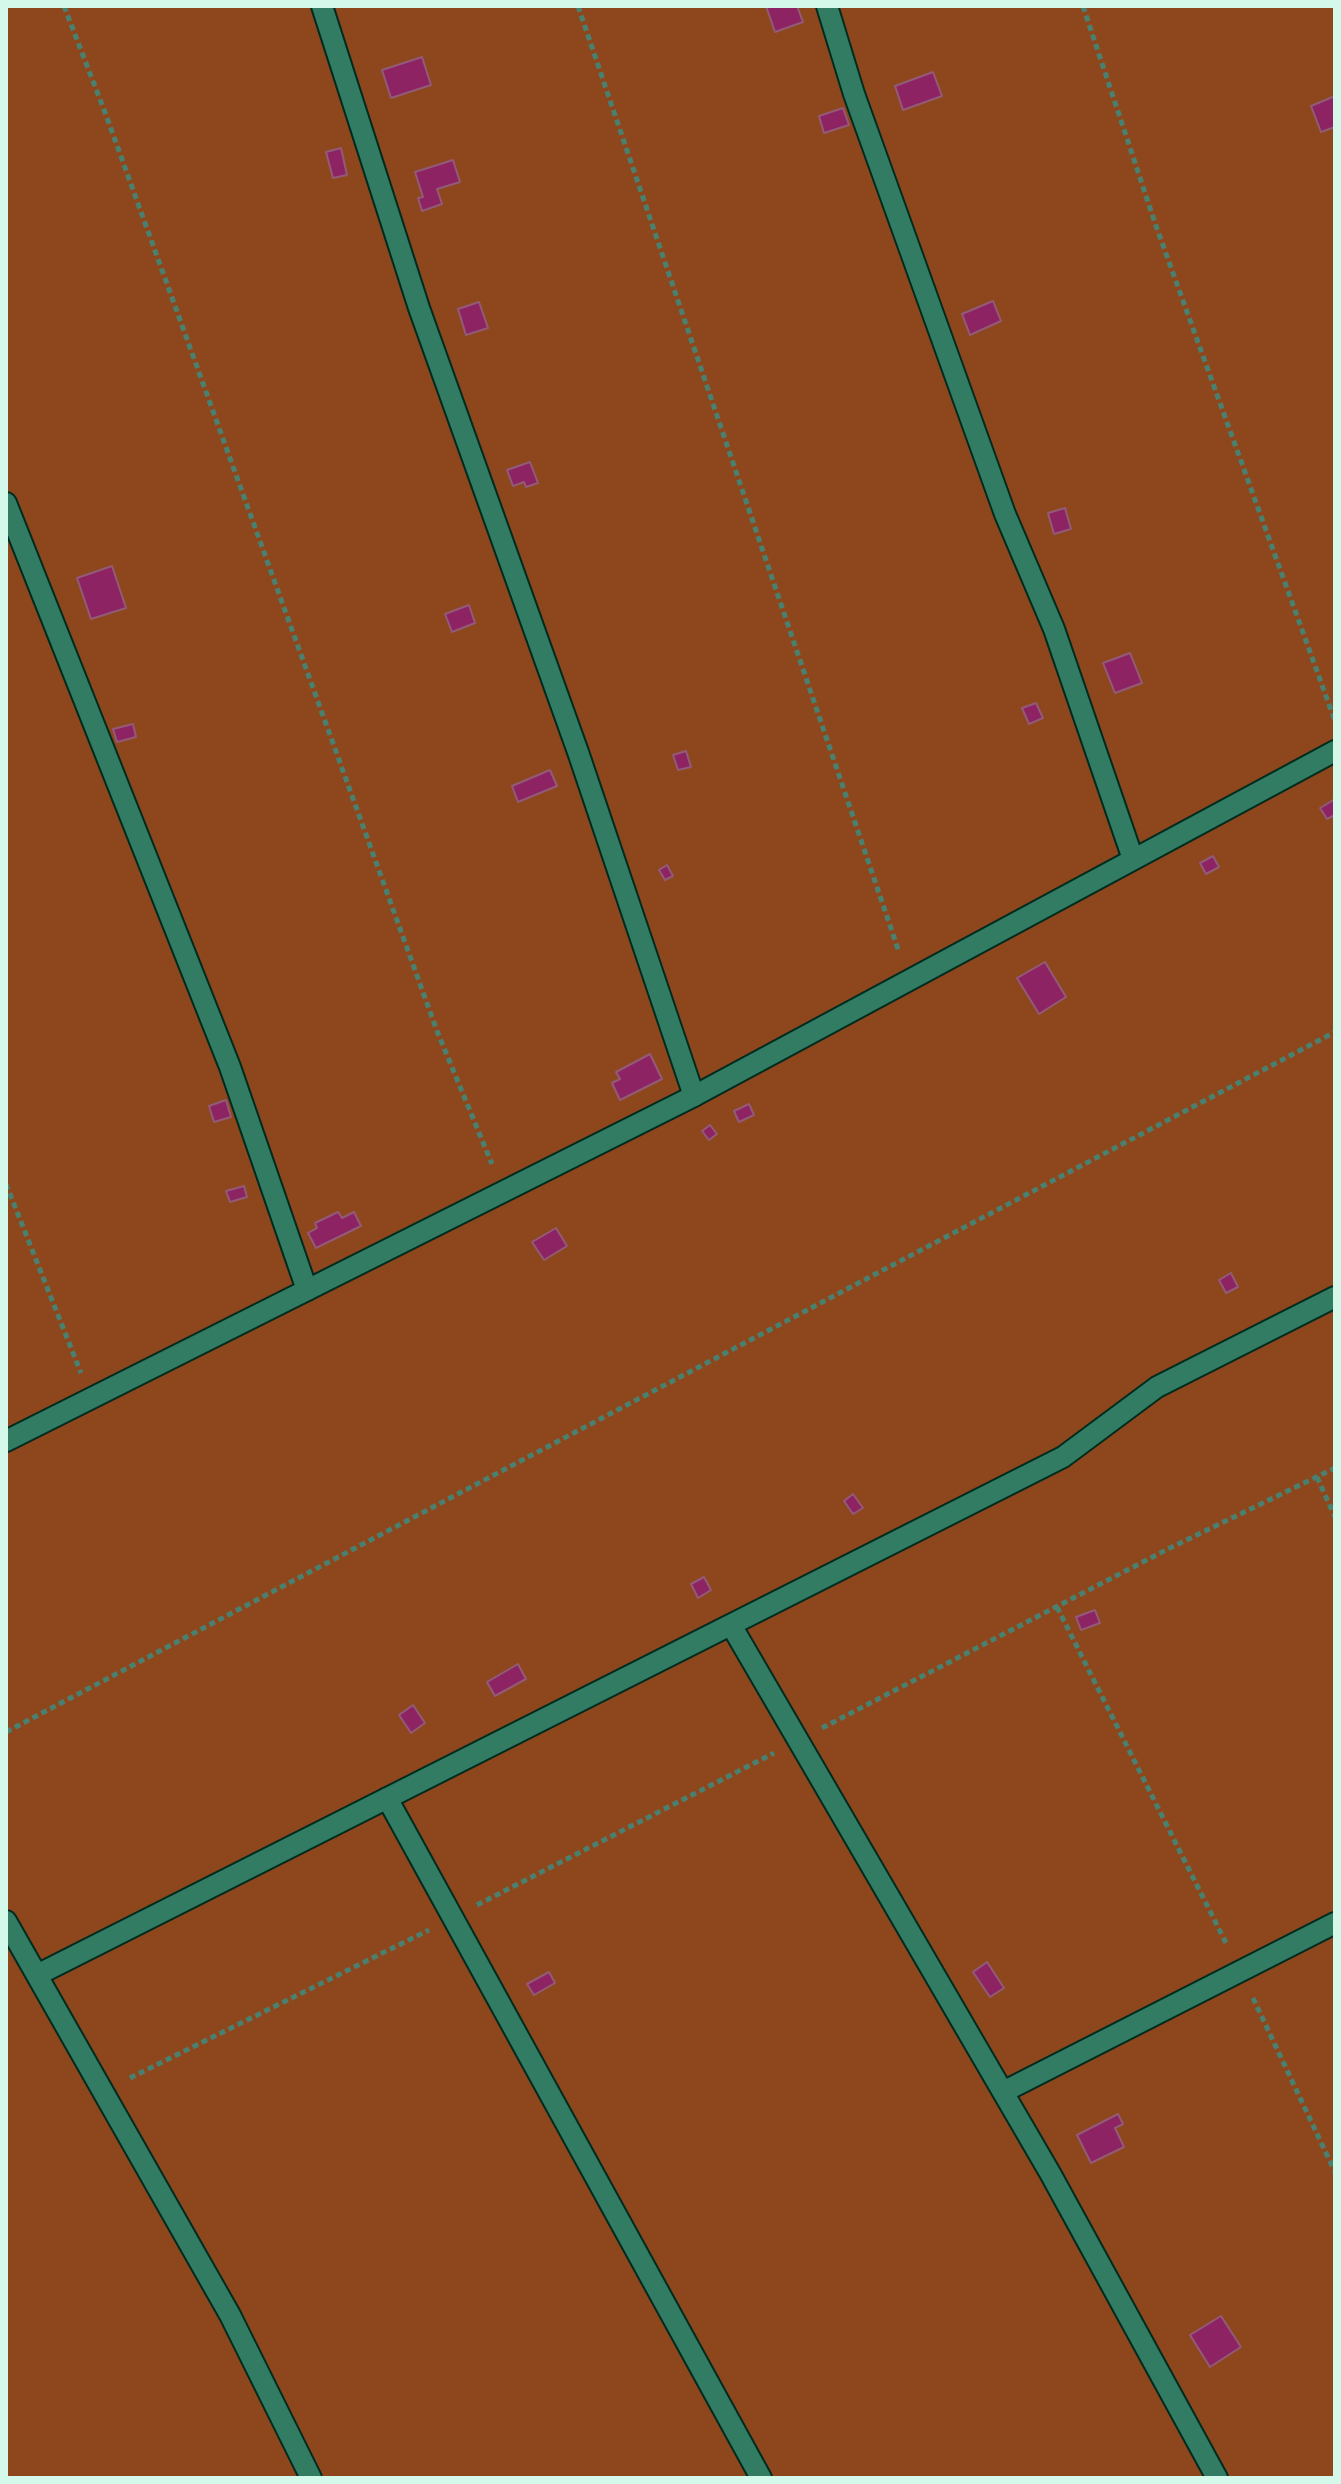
<!DOCTYPE html>
<style>
body{margin:0}
#map{position:relative;width:1341px;height:2484px;overflow:hidden;background:#0a4836;font-family:"PT Sans",sans-serif}
canvas{display:block}
.frame{position:absolute;inset:0;border:8px solid #d4f8e9;pointer-events:none}
</style>
<div id="map">
<canvas width="1341" height="2484"></canvas>
<div class="frame"></div>
</div>
<script>
const context = document.querySelector('canvas').getContext('2d');
context.lineJoin = 'round';
function fill(path, color) { context.fillStyle = color; context.fill(path, 'evenodd'); }
const shape = rows => new Path2D(rows.map(r => 'M' + r).join(''));
function trace(path, color, width, dash) { context.strokeStyle = color; context.lineWidth = width; context.lineCap = dash ? 'butt' : 'round'; context.setLineDash(dash || []); context.stroke(path); }
fill(shape([
 [6,6,1335,6,1335,2478,6,2478]
]), '#8e471c');
const building = shape([
 [766,6,797,6,803,22,775,32,766,6],
 [422,57,431,85,391,98,382,70,422,57],
 [933,72,942,96,903,110,895,86,933,72],
 [1335,96,1335,127,1321,132,1311,106,1335,96],
 [843,108,849,125,824,133,819,116,843,108],
 [341,148,347,175,333,178,326,152,341,148],
 [453,160,460,182,437,189,442,204,422,211,418,198,423,197,415,172,453,160],
 [993,301,1001,321,970,335,962,314,993,301],
 [479,302,488,328,466,335,458,309,479,302],
 [530,462,538,483,526,487,524,482,513,486,507,470,530,462],
 [1065,508,1071,529,1054,534,1048,513,1065,508],
 [112,566,126,608,91,619,77,578,112,566],
 [469,605,475,623,452,632,445,614,469,605],
 [1130,653,1142,683,1115,693,1103,663,1130,653],
 [1036,703,1043,718,1029,724,1022,708,1036,703],
 [133,724,136,737,117,742,113,729,133,724],
 [686,751,691,767,678,770,673,755,686,751],
 [550,770,557,786,518,802,512,786,550,770],
 [1335,799,1335,815,1327,819,1320,808,1335,799],
 [1213,856,1219,867,1206,874,1200,863,1213,856],
 [667,865,673,876,665,880,659,870,667,865],
 [1045,962,1066,997,1039,1014,1017,978,1045,962],
 [650,1054,662,1079,620,1100,612,1083,620,1079,616,1072,650,1054],
 [226,1100,231,1117,214,1122,209,1106,226,1100],
 [749,1104,754,1115,739,1122,734,1111,749,1104],
 [710,1125,717,1134,709,1140,702,1131,710,1125],
 [244,1186,247,1197,230,1202,226,1191,244,1186],
 [338,1212,342,1218,354,1212,361,1226,316,1248,308,1233,317,1228,315,1223,338,1212],
 [556,1228,567,1246,544,1260,532,1242,556,1228],
 [1231,1273,1238,1287,1226,1293,1219,1280,1231,1273],
 [853,1494,863,1508,853,1514,844,1501,853,1494],
 [704,1577,711,1590,698,1598,691,1584,704,1577],
 [1095,1610,1100,1623,1081,1630,1076,1617,1095,1610],
 [518,1664,526,1679,495,1696,487,1682,518,1664],
 [413,1705,425,1723,411,1733,399,1715,413,1705],
 [987,1962,1004,1988,990,1997,973,1972,987,1962],
 [549,1972,555,1983,534,1995,527,1984,549,1972],
 [1118,2114,1123,2124,1115,2128,1124,2147,1091,2163,1077,2135,1118,2114],
 [1221,2316,1241,2347,1210,2367,1190,2335,1221,2316]
]);
fill(building, '#8d2363');
trace(building, '#935a77', 2);
const lane = shape([
 [6,1441,694,1096,1335,751],
 [731,1625,1050,2173,1217,2478],
 [387,1798,761,2478],
 [6,1921,230,2315,311,2478],
 [37,1975,1063,1457,1157,1387,1335,1297],
 [1003,2092,1335,1923]
]);
const street = shape([
 [322,6,419,308,578,752,694,1096],
 [827,6,854,94,1005,514,1054,629,1133,859],
 [6,503,230,1067,307,1290]
]);
trace(lane, '#022b1f', 24);
trace(street, '#022b1f', 24);
trace(shape([
 [64,6,106,115,437,1031,492,1164],
 [578,6,899,952],
 [1083,6,1156,226,1335,721],
 [6,1184,81,1373],
 [1317,1477,1335,1517],
 [1057,1607,1227,1945],
 [822,1728,1168,1549,1335,1468],
 [6,1732,1335,1032],
 [477,1905,774,1753],
 [1253,1998,1335,2172],
 [130,2078,429,1930]
]), '#4a806f', 5, [6, 4]);
trace(lane, '#317c63', 20);
trace(street, '#317c63', 20);
</script>
